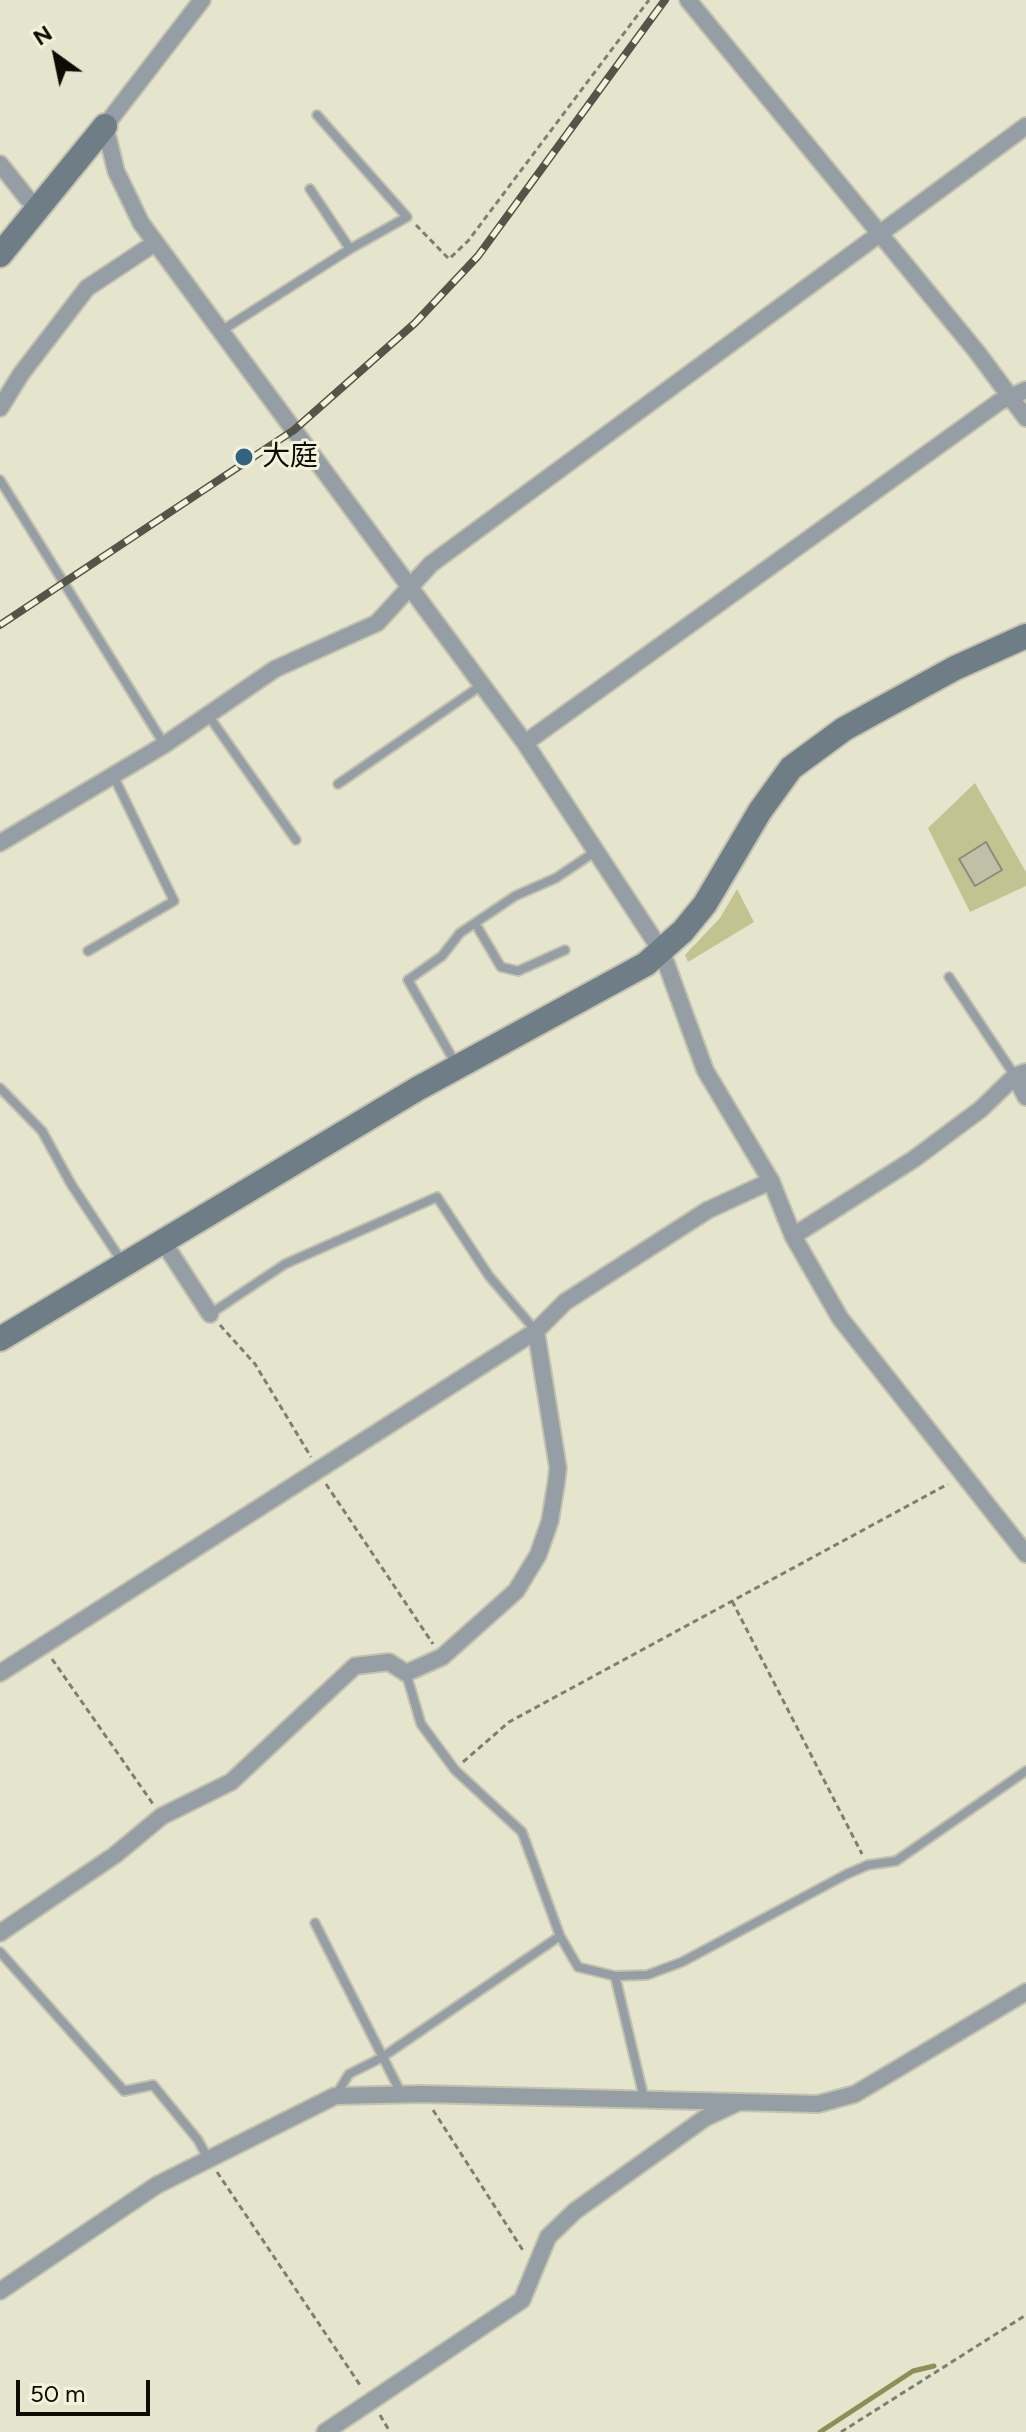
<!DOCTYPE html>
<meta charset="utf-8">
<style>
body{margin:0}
#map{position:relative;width:1026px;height:2432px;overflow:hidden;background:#e5e5ce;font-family:Figtree,sans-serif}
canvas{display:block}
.north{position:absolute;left:16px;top:16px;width:80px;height:80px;-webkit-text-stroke:6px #f3f3db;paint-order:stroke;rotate:327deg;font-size:22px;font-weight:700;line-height:32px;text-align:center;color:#0c0c05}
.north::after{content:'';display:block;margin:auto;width:28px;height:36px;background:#0c0c05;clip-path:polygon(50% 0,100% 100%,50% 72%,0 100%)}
.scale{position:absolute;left:16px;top:2380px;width:134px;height:36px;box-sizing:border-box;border:4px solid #0c0c05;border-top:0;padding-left:10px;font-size:24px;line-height:28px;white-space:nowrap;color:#0c0c05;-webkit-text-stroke:6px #f3f3db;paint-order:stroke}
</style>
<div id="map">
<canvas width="1026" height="2432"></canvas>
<div class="north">N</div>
<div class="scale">50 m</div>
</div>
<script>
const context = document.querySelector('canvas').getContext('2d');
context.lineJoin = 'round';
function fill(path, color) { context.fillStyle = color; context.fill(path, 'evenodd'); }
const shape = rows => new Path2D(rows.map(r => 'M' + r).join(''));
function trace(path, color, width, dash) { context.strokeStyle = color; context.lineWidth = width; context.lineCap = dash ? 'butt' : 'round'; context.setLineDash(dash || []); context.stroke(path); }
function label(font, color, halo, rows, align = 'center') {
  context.font = font + ' Figtree,"Noto Sans JP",sans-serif'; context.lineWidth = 6; context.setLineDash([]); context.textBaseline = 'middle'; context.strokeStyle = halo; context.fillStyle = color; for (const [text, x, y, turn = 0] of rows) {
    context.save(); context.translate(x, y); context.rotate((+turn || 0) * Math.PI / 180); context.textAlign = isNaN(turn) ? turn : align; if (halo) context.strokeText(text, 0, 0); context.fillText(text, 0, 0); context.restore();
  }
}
fill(shape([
 [975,783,1026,872,1026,886,970,912,928,828],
 [737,889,754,922,688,962,685,955,720,918]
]), '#c3c391');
trace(shape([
 [820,2432,913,2371,934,2366]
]), '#8f8e59', 5);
const building = shape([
 [986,842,1002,870,975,886,959,859,986,842]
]);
fill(building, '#c0c0a9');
trace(building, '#8d8d77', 2);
const lane = shape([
 [317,115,407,217,350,249],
 [221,331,350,249,310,189],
 [0,480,164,744],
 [208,715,296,840],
 [338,784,482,685],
 [475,923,501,967,518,971,565,950],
 [88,951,174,901,113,775],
 [949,977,1015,1076],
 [457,1066,408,980,442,956,460,933,515,896,556,878,596,851],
 [0,1088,42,1131,71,1184,123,1263],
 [210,1314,285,1264,437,1197,489,1276,536,1331],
 [406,1673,421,1724,455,1770,522,1832,560,1936,578,1967,615,1976,644,2098],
 [315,1923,401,2093],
 [0,1952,124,2091,153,2085,198,2140,207,2157],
 [615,1976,647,1975,682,1962,847,1874,868,1865,896,1861,1026,1771],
 [336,2095,349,2074,381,2058,560,1936]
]);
const street = shape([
 [202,0,105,126,116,171,141,223,525,743,662,952,705,1070,771,1181,793,1236,840,1318,1026,1554],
 [688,0,977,352,1026,418],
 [0,164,27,198,39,207],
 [0,408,21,374,87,288,155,243],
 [525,743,999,402,1026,390],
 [0,843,164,745,275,669,377,623,431,564,1026,126],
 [1015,1076,1026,1097],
 [793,1236,914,1159,981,1109,1015,1076,1026,1072],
 [162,1240,210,1314],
 [0,1673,536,1331,565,1302,708,1210,771,1181],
 [0,1933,115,1855,162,1816,231,1782,355,1666,389,1662,406,1673,442,1657,516,1591,538,1555,550,1521,556,1484,558,1468,536,1331],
 [0,2291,157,2185,335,2096,422,2094,818,2104,855,2094,1026,1992],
 [325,2432,522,2300,548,2237,575,2211,705,2118,735,2104]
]);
const secondary = shape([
 [0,255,105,126],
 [0,1339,417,1089,646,964,683,931,705,904,760,811,791,768,844,729,955,668,1026,636]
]);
trace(lane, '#c2c2ae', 12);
trace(street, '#c2c2ae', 20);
trace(secondary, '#c2c2ae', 28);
trace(shape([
 [416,225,449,259,468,241,649,0],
 [220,1325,255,1364,311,1457],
 [326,1484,433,1644],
 [732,1601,862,1854],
 [52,1659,153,1804],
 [463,1762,509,1722,948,1484],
 [433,2110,524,2252],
 [217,2172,362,2388],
 [380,2415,390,2432],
 [841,2432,1026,2315]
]), '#7f7f70', 3, [6, 4]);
trace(lane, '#959ea5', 8);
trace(street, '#959ea5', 16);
trace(secondary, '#6f7d86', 24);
const rail = shape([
 [0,625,294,430,415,323,478,256,665,0]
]);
trace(rail, '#545448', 8);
trace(rail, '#f3f3db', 5, [15]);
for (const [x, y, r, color] of [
 [244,457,10,"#306480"]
]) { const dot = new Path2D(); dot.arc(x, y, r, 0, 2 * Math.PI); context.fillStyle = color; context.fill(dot); trace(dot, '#f3f3db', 3); }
label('28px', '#0c0c05', '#f3f3db', [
 ["大庭",262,457]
], 'left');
</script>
